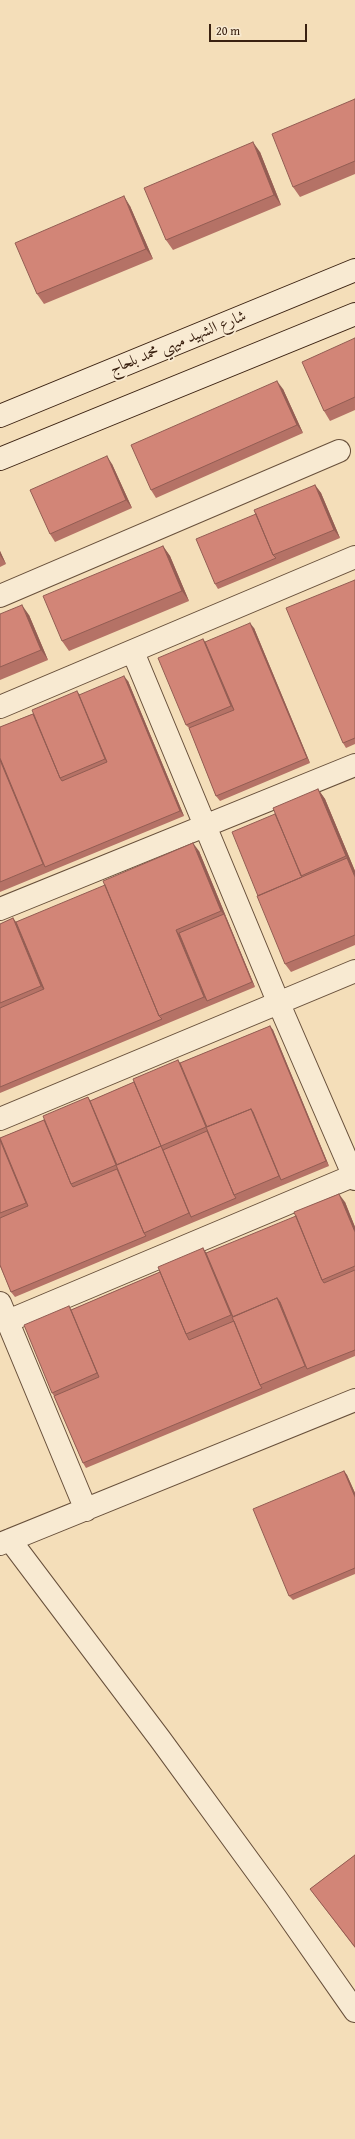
<!DOCTYPE html>
<meta charset="utf-8">
<style>
body{margin:0}
#map{position:relative;width:355px;height:2139px;overflow:hidden;background:#f4deb9;font-family:"Gentium Book Plus",serif}
canvas{display:block}
.scale{position:absolute;left:209px;top:24px;width:98px;height:18px;box-sizing:border-box;border:2px solid #3a2111;border-top:0;padding-left:5px;font-size:12px;line-height:14px;white-space:nowrap;color:#3a2111;-webkit-text-stroke:3px #f8ead2;paint-order:stroke}
</style>
<div id="map">
<canvas width="355" height="2139"></canvas>
<div class="scale">20 m</div>
</div>
<script>
const context = document.querySelector('canvas').getContext('2d');
context.lineJoin = 'round';
const shape = rows => new Path2D(rows.map(r => 'M' + r).join(''));
function trace(path, color, width, dash) { context.strokeStyle = color; context.lineWidth = width; context.lineCap = dash ? 'butt' : 'round'; context.setLineDash(dash || []); context.stroke(path); }
function fill(path, color) { context.fillStyle = color; context.fill(path, 'evenodd'); }
function label(font, color, halo, rows, align = 'center') {
  context.font = font + ' "Gentium Book Plus",Amiri,serif'; context.lineWidth = 3.5; context.setLineDash([]); context.textBaseline = 'middle'; context.strokeStyle = halo; context.fillStyle = color; for (const [text, x, y, turn = 0] of rows) {
    context.save(); context.translate(x, y); context.rotate((+turn || 0) * Math.PI / 180); context.textAlign = isNaN(turn) ? turn : align; if (halo) context.strokeText(text, 0, 0); context.fillText(text, 0, 0); context.restore();
  }
}
const street = shape([
 [0,596,339,451],
 [133,652,279,1004,355,1179],
 [0,707,355,557],
 [0,909,355,765],
 [0,1119,355,971],
 [0,1303,86,1510],
 [8,1321,355,1175],
 [10,1540,160,1739,276,1898,355,2011],
 [0,1544,355,1400]
]);
const secondary = shape([
 [0,416,355,270],
 [0,459,355,314]
]);
trace(street, '#68503b', 24);
trace(secondary, '#3a2111', 24);
trace(street, '#f8ead2', 22);
trace(secondary, '#f8ead2', 22);
fill(shape([
 [355,99,355,174,300,197,293,187],
 [260,152,281,205,173,250,166,240],
 [130,206,153,259,44,304,37,294],
 [355,338,355,410,330,421,324,411],
 [283,389,303,433,156,498,151,490],
 [112,464,132,508,55,542,50,534],
 [315,485,321,493,340,538,218,589,215,584,256,514],
 [163,546,170,556,189,601,69,651,62,641],
 [0,551,6,564,0,567],
 [355,580,355,744,346,748,343,743],
 [0,614,29,615,48,660,0,680],
 [254,628,310,763,220,801,216,796,189,728,186,725,203,639,205,642],
 [128,681,184,816,0,892,0,727,79,695],
 [318,789,325,799,355,871,355,945,291,972,285,964,258,896,275,814],
 [199,851,255,987,0,1093,0,924,13,918,16,922],
 [270,1026,273,1030,329,1166,194,1222,15,1297,11,1292,0,1266,0,1138,44,1120,88,1097,90,1101,134,1082,178,1060,180,1063],
 [345,1202,355,1227,355,1356,86,1468,83,1463,54,1396,52,1393,69,1306,71,1310,160,1272,203,1248,206,1253],
 [344,1471,347,1475,355,1493,355,1574,293,1600,289,1596],
 [355,1855,355,1948,310,1889]
]), '#b57266');
fill(shape([
 [253,142,260,152,281,205,274,195],
 [124,196,130,206,153,259,146,249],
 [277,381,283,389,303,433,297,425],
 [107,456,112,464,132,508,126,500],
 [315,485,321,493,340,538,334,530],
 [163,546,170,556,189,601,182,591],
 [0,551,6,564,0,555],
 [22,605,29,615,48,660,41,650],
 [250,623,254,628,310,763,307,758],
 [203,639,209,647,237,714,231,706],
 [124,676,128,681,184,816,180,811],
 [77,691,83,699,110,767,105,759],
 [0,755,45,867,43,864,0,760],
 [318,789,325,799,355,871,355,877],
 [193,843,199,851,227,919,221,911],
 [224,914,227,919,255,987,252,982],
 [13,918,19,926,47,994,41,986],
 [176,930,182,938,207,1001,204,997],
 [270,1026,273,1030,329,1166,326,1161],
 [178,1060,183,1068,209,1130,206,1127],
 [88,1097,93,1105,119,1168,116,1165],
 [251,1109,257,1117,281,1180,279,1176],
 [0,1138,31,1211,26,1203,0,1140],
 [161,1146,166,1154,191,1217,194,1222,189,1213],
 [339,1194,345,1202,355,1227,355,1232],
 [203,1248,210,1258,235,1320,231,1315],
 [277,1298,283,1307,307,1369,305,1366],
 [69,1306,74,1314,103,1382,97,1373],
 [344,1471,347,1475,355,1493,355,1497]
]), '#935d53');
const building = shape([
 [355,99,355,161,293,187,272,134,355,99],
 [253,142,274,195,166,240,144,188,253,142],
 [124,196,146,249,37,294,15,243,124,196],
 [355,338,355,397,324,411,302,362,355,338],
 [277,381,297,425,151,490,131,445,277,381],
 [107,456,126,500,50,534,30,490,107,456],
 [315,485,334,530,273,555,254,510,315,485],
 [256,514,273,555,276,558,215,584,196,539,256,514],
 [163,546,182,591,62,641,43,596,163,546],
 [355,580,355,738,343,743,286,608,355,580],
 [22,605,41,650,0,667,0,614,22,605],
 [250,623,307,758,216,796,189,728,234,710,205,642,250,623],
 [203,639,231,706,186,725,158,658,203,639],
 [124,676,180,811,45,867,0,758,0,727,33,714,60,778,62,781,107,762,79,695,124,676],
 [77,691,105,759,60,778,32,710,77,691],
 [0,760,43,864,0,882,0,760],
 [318,789,346,856,301,876,273,808,318,789],
 [275,814,302,877,258,896,232,832,275,814],
 [193,843,221,911,176,930,204,997,159,1016,103,881,193,843],
 [347,858,355,877,355,935,285,964,257,896,347,858],
 [105,885,159,1016,162,1019,0,1087,0,1008,44,989,16,922,105,885],
 [224,914,252,982,207,1001,179,933,224,914],
 [13,918,41,986,0,1003,0,924,13,918],
 [270,1026,326,1161,281,1180,253,1112,251,1109,207,1127,180,1063,270,1026],
 [178,1060,206,1127,161,1146,189,1213,144,1233,116,1165,71,1184,43,1116,88,1097,116,1165,161,1146,133,1079,178,1060],
 [134,1082,161,1146,117,1165,90,1101,134,1082],
 [251,1109,279,1176,234,1195,206,1127,251,1109],
 [44,1120,71,1184,73,1187,117,1169,144,1233,146,1236,11,1292,0,1265,0,1218,28,1206,0,1138,44,1120],
 [207,1131,234,1195,236,1198,191,1217,163,1150,207,1131],
 [0,1140,26,1203,0,1213,0,1140],
 [339,1194,355,1232,355,1266,322,1280,294,1212,339,1194],
 [296,1216,322,1280,324,1283,355,1270,355,1350,307,1369,280,1302,277,1298,233,1317,206,1253,296,1216],
 [203,1248,231,1315,186,1334,158,1267,203,1248],
 [160,1272,186,1334,189,1340,234,1321,260,1385,262,1388,83,1463,54,1396,99,1377,71,1310,160,1272],
 [277,1298,305,1366,260,1385,232,1317,277,1298],
 [69,1306,97,1373,52,1393,24,1325,69,1306],
 [344,1471,355,1497,355,1568,289,1596,253,1509,344,1471],
 [355,1855,355,1947,310,1889,355,1855]
]);
fill(building, '#d28577');
trace(building, '#935d53', 1);
label('16px', '#3a2111', '#f8ead2', [
 ["شارع الشهيد ميهي محمد بلحاج",178,343,-22]
]);
</script>
